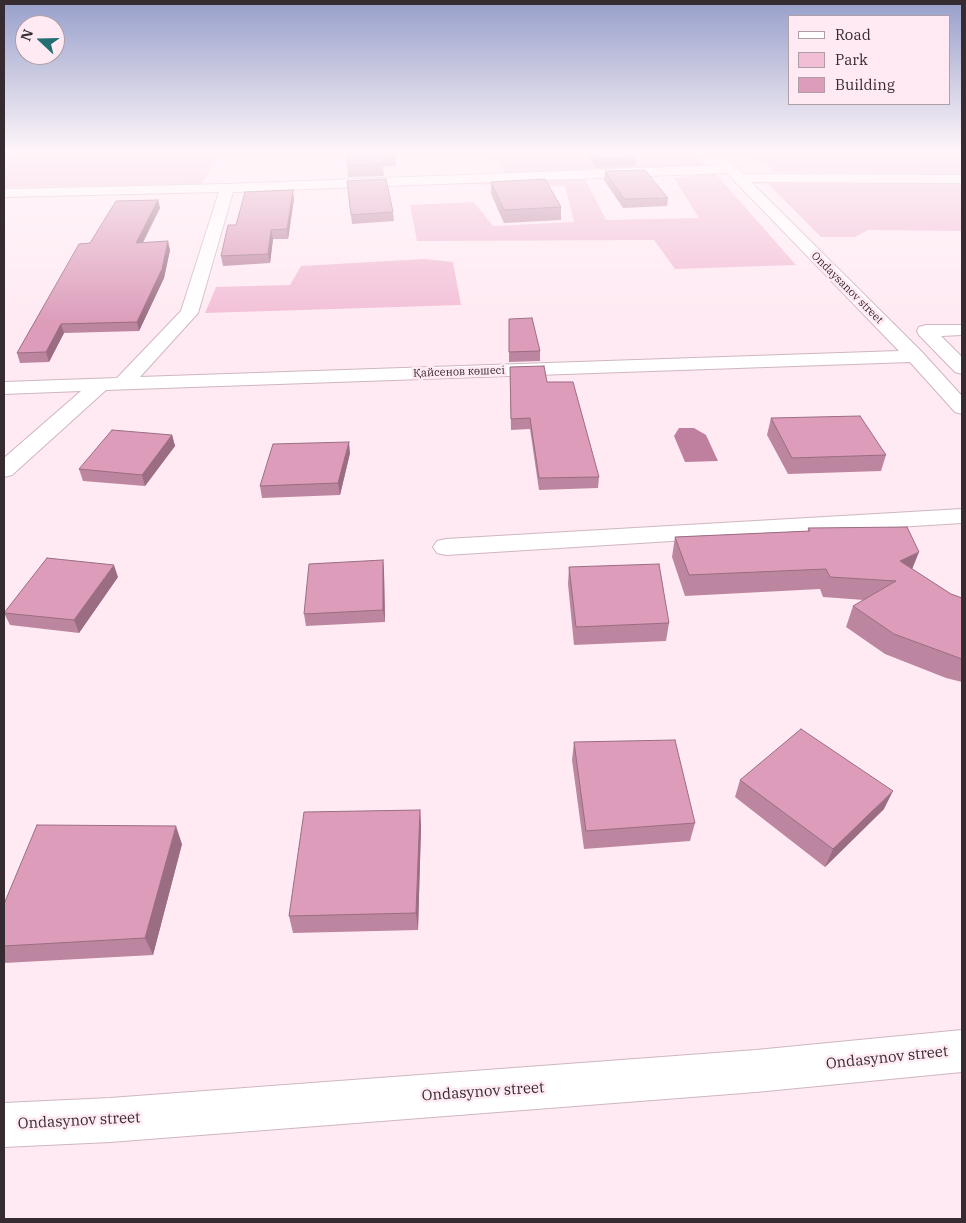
<!DOCTYPE html>
<meta charset="utf-8">
<style>
body{margin:0}
#map{position:relative;width:966px;height:1223px;overflow:hidden;background:#ffeaf3;font-family:"IBM Plex Serif",serif}
canvas{display:block}
.frame{position:absolute;inset:0;border:5px solid #352b30;pointer-events:none}
.legend{position:absolute;left:788px;top:15px;width:162px;height:90px;box-sizing:border-box;background:#ffeaf3;border:1px solid #ae9ea5;margin:0;padding:6px 9px;list-style:none;font-size:15px;color:#352b30}
.legend li{display:flex;align-items:center;gap:10px;height:25px}
.legend b{width:25px;border:1px solid #ae9ea5}
.north{position:absolute;left:15px;top:15px;width:50px;height:50px;box-sizing:border-box;background:#ffeaf3;border:1px solid #ae9ea5;border-radius:50%;rotate:291deg;font-size:14px;font-weight:700;line-height:20px;text-align:center;color:#352b30}
.north::after{content:'';display:block;margin:auto;width:18px;height:22px;background:#236e72;clip-path:polygon(50% 0,100% 100%,50% 72%,0 100%)}
</style>
<div id="map">
<canvas width="966" height="1223"></canvas>
<div class="frame"></div>
<ul class="legend">
<li><b style="height:6px;background:#fff"></b>Road</li>
<li><b style="height:14px;background:#f2bed6"></b>Park</li>
<li><b style="height:14px;background:#dc9cba"></b>Building</li>
</ul>
<div class="north">N</div>
</div>
<script>
const context = document.querySelector('canvas').getContext('2d');
context.lineJoin = 'round';
function fill(path, color) { context.fillStyle = color; context.fill(path, 'evenodd'); }
const shape = rows => new Path2D(rows.map(r => 'M' + r).join(''));
function trace(path, color, width, dash) { context.strokeStyle = color; context.lineWidth = width; context.lineCap = dash ? 'butt' : 'round'; context.setLineDash(dash || []); context.stroke(path); }
function label(font, color, halo, rows, align = 'center') {
  context.font = font + ' "IBM Plex Serif",serif'; context.lineWidth = 5; context.setLineDash([]); context.textBaseline = 'middle'; context.strokeStyle = halo; context.fillStyle = color; for (const [text, x, y, turn = 0] of rows) {
    context.save(); context.translate(x, y); context.rotate((+turn || 0) * Math.PI / 180); context.textAlign = isNaN(turn) ? turn : align; if (halo) context.strokeText(text, 0, 0); context.fillText(text, 0, 0); context.restore();
  }
}
fill(shape([
 [4,152,220,152,202,184,4,187],
 [456,152,693,152,706,166,505,174,500,163],
 [737,152,962,152,962,175,773,172,767,163,750,162],
 [715,173,796,265,675,269,654,240,417,241,410,205,474,202,493,226,574,222,565,186,454,184,585,179,606,220,699,218,674,178],
 [765,181,962,182,962,231,868,230,855,237,821,237],
 [424,259,453,262,461,305,205,313,216,287,290,285,301,266]
]), '#f2bed6');
fill(shape([
 [679,428,694,428,706,435,718,461,685,462,674,436]
]), '#be809e');
const minor = shape([
 [718,152,723,153,743,174,962,175,962,183,751,182,922,352,962,396,962,414,955,412,910,362,106,390,12,475,4,477,4,458,81,391,4,394,4,382,117,378,181,311,219,192,4,197,4,189,227,184,720,165,712,156,718,152],
 [727,173,899,351,140,377,198,313,233,192,727,173],
 [926,325,962,325,962,335,941,336,962,357,962,374,955,372,919,335,917,331,919,327,926,325],
 [962,509,962,523,446,555,437,553,433,547,437,541,446,539,962,509],
 [962,1030,962,1072,756,1092,110,1142,4,1147,4,1103,110,1098,756,1050,962,1030]
]);
trace(minor, '#cfb6c1', 2);
fill(minor, '#fff');
fill(shape([
 [348,152,395,152,396,166,383,167,384,176,348,177,347,165],
 [586,152,630,152,636,158,635,166,596,168],
 [605,171,668,198,667,206,623,208,604,180],
 [347,181,393,212,394,221,352,224],
 [491,182,561,207,561,220,504,223,491,194],
 [294,199,288,239,273,239,270,263,223,266,221,256,236,225],
 [158,200,160,208,143,243,170,250,164,278,139,331,64,333,49,362,20,363,17,353,90,243],
 [509,319,540,351,540,361,509,362],
 [510,367,547,382,599,477,598,488,539,490,530,429,511,430],
 [771,418,886,455,881,471,788,474,767,435],
 [172,435,175,446,145,486,83,481,79,469],
 [350,453,340,495,262,498,260,486],
 [808,528,912,569,951,594,962,598,962,682,946,678,885,654,846,627,853,606,864,600,823,597,820,589,685,596,672,557,675,537,808,531],
 [383,560,384,572,385,622,306,626,304,614],
 [569,567,669,623,666,641,574,645,568,584],
 [118,577,79,633,10,625,4,613],
 [574,742,695,823,690,841,584,849,572,760],
 [740,780,884,809,825,867,735,797],
 [420,810,421,827,418,930,293,933,289,916],
 [182,844,153,955,4,963,4,904]
]), '#bd86a0');
fill(shape([
 [293,190,294,199,288,239,287,229],
 [158,200,160,208,138,251,136,243],
 [271,230,273,239,270,263,268,254],
 [168,241,170,250,164,278,139,331,137,322],
 [61,324,64,333,49,362,46,352],
 [172,435,175,446,145,486,142,475],
 [349,442,350,453,340,495,338,483],
 [919,552,911,572,900,561],
 [383,560,384,572,385,622,383,610],
 [114,565,118,577,79,633,74,620],
 [893,791,884,809,825,867,833,849],
 [420,810,421,827,418,930,416,913],
 [176,826,182,844,153,955,145,938]
]), '#9a6d82');
const building = shape([
 [348,152,395,152,396,154,381,155,383,164,347,165,348,152],
 [592,152,630,152,636,158,597,160,592,152],
 [645,170,668,198,624,199,605,171,645,170],
 [386,179,393,212,351,215,347,181,386,179],
 [545,179,561,207,504,210,491,182,545,179],
 [293,190,287,229,271,230,268,254,221,256,228,225,236,225,245,192,293,190],
 [158,200,136,243,168,241,162,269,137,322,61,324,46,352,17,353,79,244,90,243,116,201,158,200],
 [532,318,540,351,509,352,509,319,532,318],
 [544,366,547,382,573,382,599,477,539,478,530,418,511,419,510,367,544,366],
 [860,416,886,455,792,458,771,418,860,416],
 [112,430,172,435,142,475,79,469,112,430],
 [349,442,338,483,260,486,273,444,349,442],
 [907,527,919,552,900,561,951,594,962,598,962,659,894,634,853,606,896,581,830,577,826,569,689,575,675,537,810,531,808,528,907,527],
 [47,558,114,565,74,620,4,613,47,558],
 [383,560,383,610,304,614,309,564,383,560],
 [659,564,669,623,576,627,569,567,659,564],
 [801,729,893,791,833,849,740,780,801,729],
 [675,740,695,823,586,831,574,742,675,740],
 [420,810,416,913,289,916,304,812,420,810],
 [37,825,176,826,145,938,4,946,4,904,37,825]
]);
fill(building, '#dc9cba');
trace(building, '#9a6d82', 1);
const sky = context.createLinearGradient(0, 0, 0, 323);
sky.addColorStop(0, '#979fca');
sky.addColorStop(0.47, '#fff6fa');
sky.addColorStop(1, '#fff6fa00');
context.fillStyle = sky;
context.fillRect(0, 0, 966, 323);
label('11px', '#352b30', '#ffeaf3', [
 ["Ondaysanov street",847,288,45],
 ["Қайсенов көшесі",459,372,-2]
]);
label('15px', '#352b30', '#ffeaf3', [
 ["Ondasynov street",887,1058,-6],
 ["Ondasynov street",483,1092,-4],
 ["Ondasynov street",79,1121,-3]
]);
</script>
